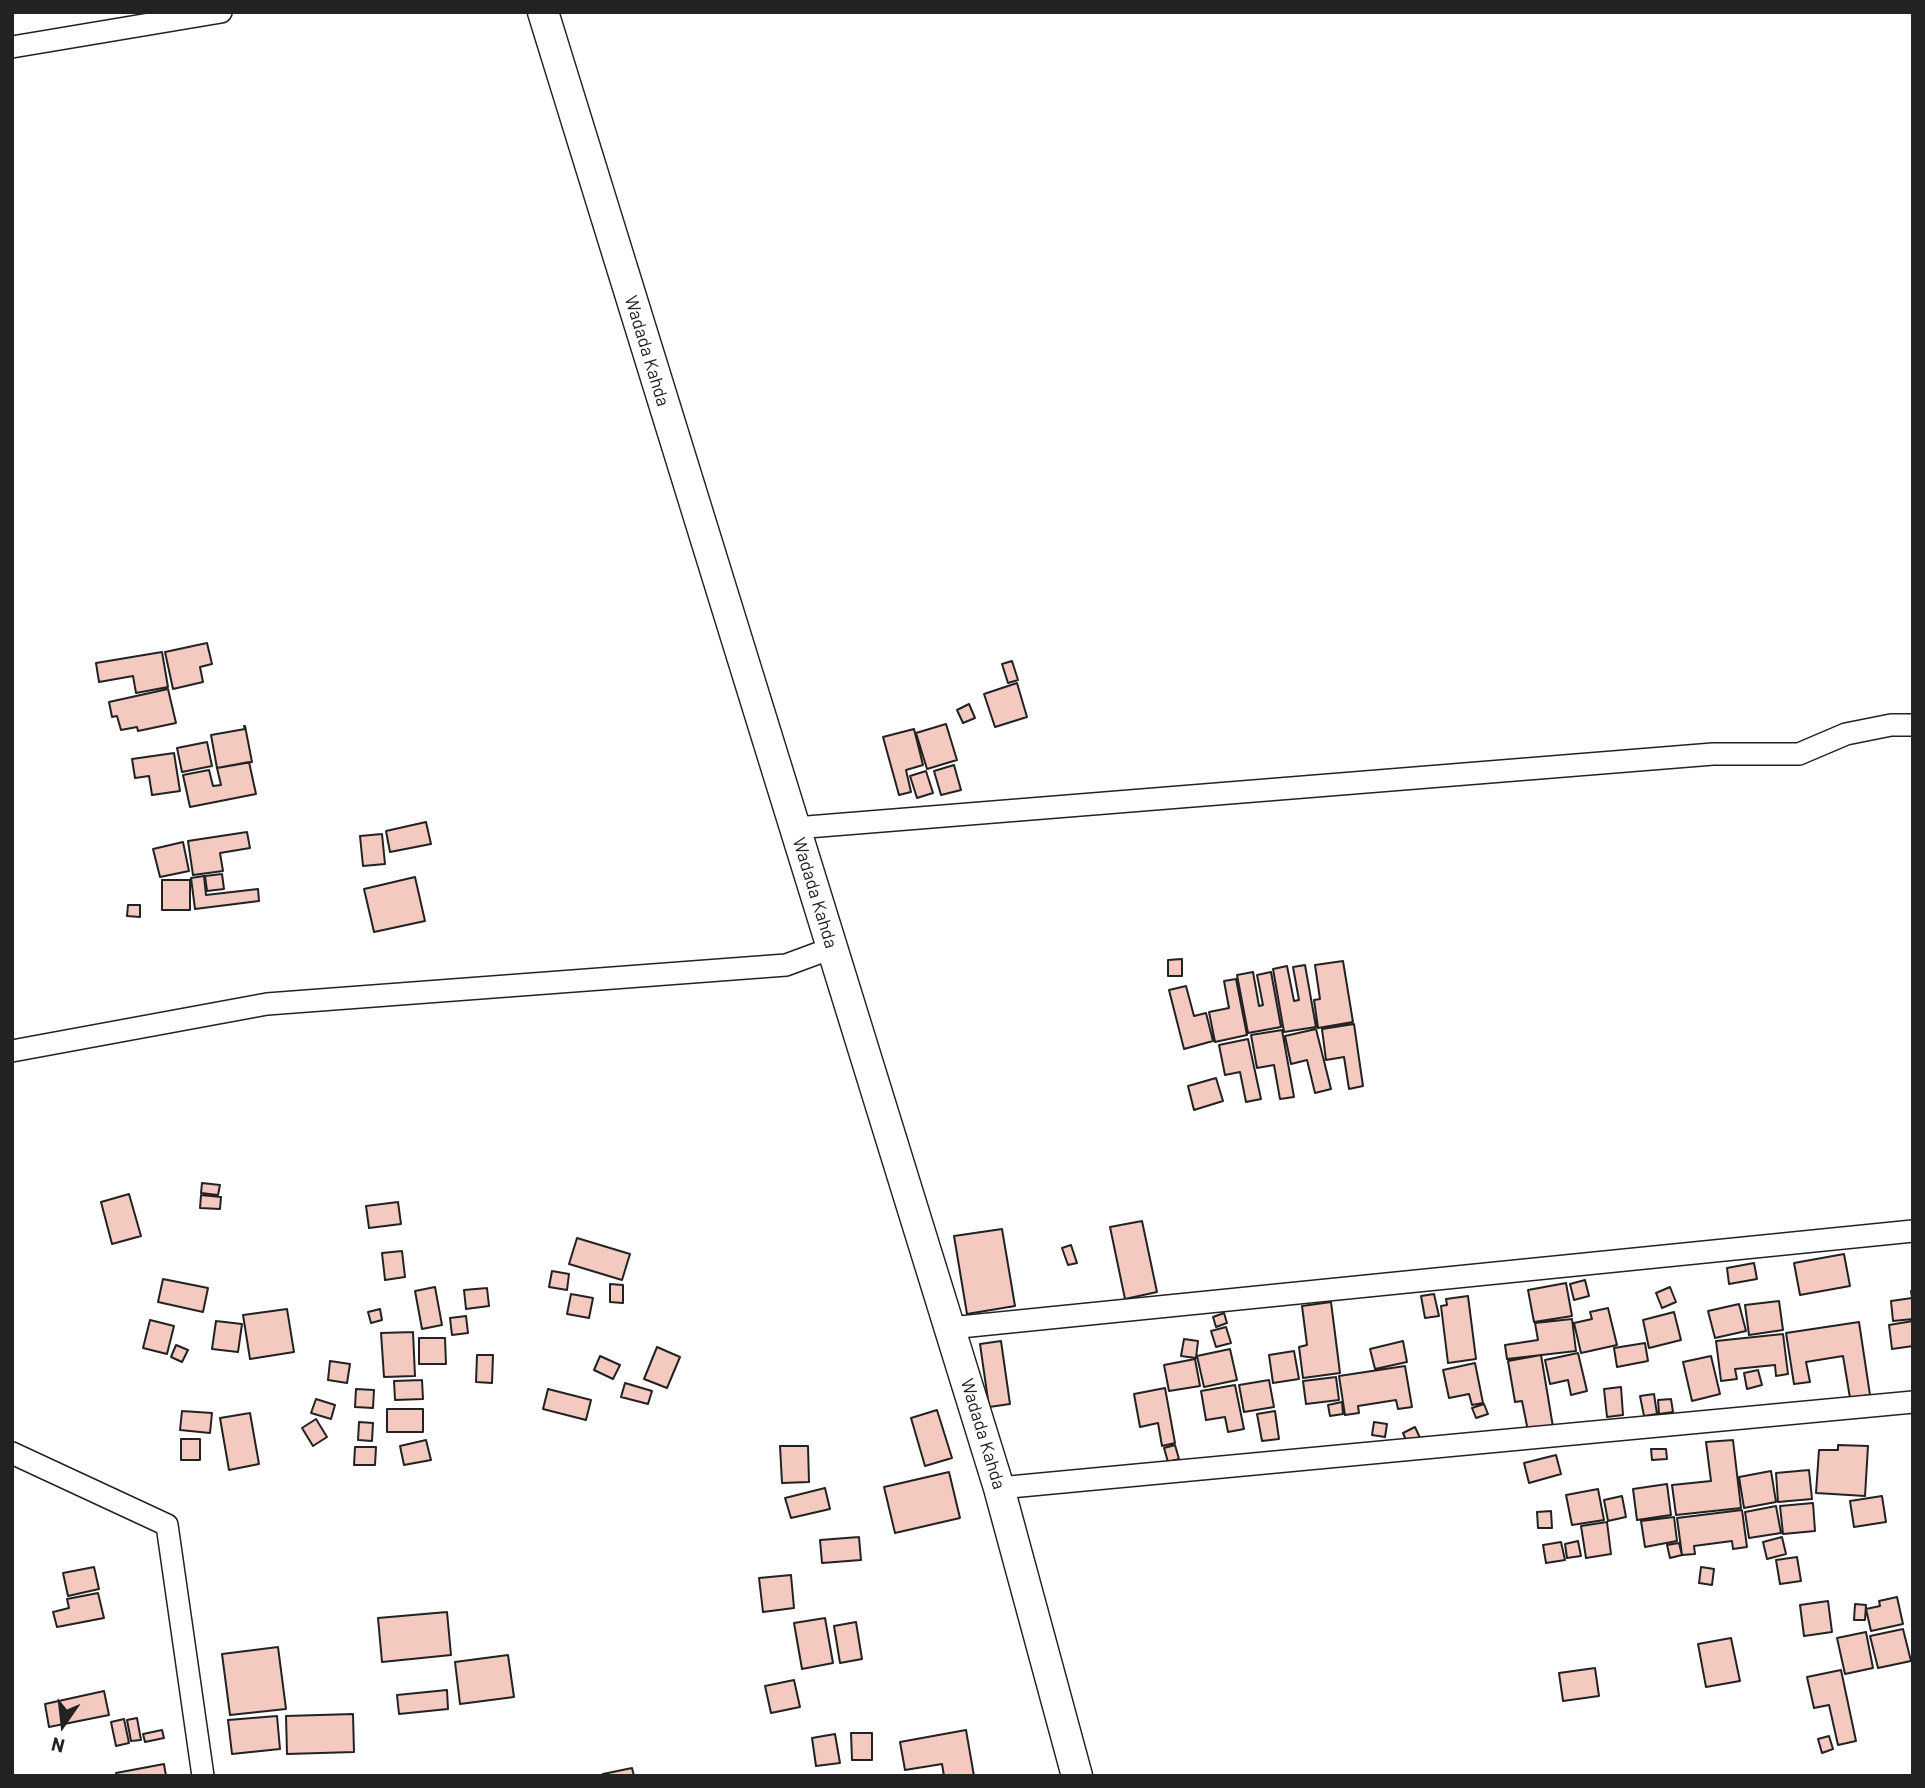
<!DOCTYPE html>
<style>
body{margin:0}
#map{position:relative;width:1925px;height:1788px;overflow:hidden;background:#fff;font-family:Barlow,sans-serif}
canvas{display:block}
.frame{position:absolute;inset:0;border:14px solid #222;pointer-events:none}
.north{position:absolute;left:28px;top:1690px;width:70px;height:70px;-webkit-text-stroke:5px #fff;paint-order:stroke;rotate:194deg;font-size:19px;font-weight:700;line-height:28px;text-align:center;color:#222}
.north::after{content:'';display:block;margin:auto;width:24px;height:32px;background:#222;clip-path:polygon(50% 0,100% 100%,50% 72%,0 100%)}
</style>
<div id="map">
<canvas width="1925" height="1788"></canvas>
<div class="frame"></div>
<div class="north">N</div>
</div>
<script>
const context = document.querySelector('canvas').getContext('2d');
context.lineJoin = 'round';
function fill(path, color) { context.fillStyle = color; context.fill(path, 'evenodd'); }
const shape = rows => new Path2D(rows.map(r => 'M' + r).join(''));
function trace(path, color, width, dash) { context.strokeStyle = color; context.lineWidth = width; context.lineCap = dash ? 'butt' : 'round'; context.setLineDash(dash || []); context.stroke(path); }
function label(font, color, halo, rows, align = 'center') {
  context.font = font + ' Barlow,sans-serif'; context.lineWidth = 5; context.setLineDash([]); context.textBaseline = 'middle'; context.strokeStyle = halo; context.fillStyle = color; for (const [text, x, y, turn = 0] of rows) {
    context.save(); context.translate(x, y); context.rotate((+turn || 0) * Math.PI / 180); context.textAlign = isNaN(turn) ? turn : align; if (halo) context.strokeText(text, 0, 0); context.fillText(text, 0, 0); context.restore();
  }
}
const building = shape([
 [207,643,212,664,200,667,203,682,173,689,165,652,207,643],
 [162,652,168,687,136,693,133,676,99,682,96,663,162,652],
 [1012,661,1018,680,1008,683,1002,664,1012,661],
 [1017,683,1027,717,995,727,984,694,1017,683],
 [168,689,176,723,138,731,137,727,121,730,117,716,112,717,109,702,168,689],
 [969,704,975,718,963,723,957,710,969,704],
 [946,724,957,760,927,769,916,733,946,724],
 [244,726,245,726,252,762,217,768,211,735,245,729,244,726],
 [914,729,923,765,906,770,911,792,899,795,883,737,914,729],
 [207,742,212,766,182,772,177,748,207,742],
 [174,753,180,791,152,795,149,776,135,778,132,759,174,753],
 [249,762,256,794,190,807,183,775,209,770,213,786,221,785,217,768,249,762],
 [954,765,961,790,941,795,934,771,954,765],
 [926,771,933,793,917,798,910,776,926,771],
 [426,822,431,844,390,852,386,831,426,822],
 [247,832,250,848,220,853,223,871,193,875,188,841,247,832],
 [382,834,385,864,363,866,360,836,382,834],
 [183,842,189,871,160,877,153,849,183,842],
 [222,874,224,889,207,891,205,876,222,874],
 [204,876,206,895,258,889,259,901,195,909,191,878,204,876],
 [415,877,425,921,374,932,364,889,415,877],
 [162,880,190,880,190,910,162,910,162,880],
 [128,905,140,905,140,917,127,916,128,905],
 [1182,959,1182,976,1168,976,1168,960,1182,959],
 [1343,961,1353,1022,1318,1028,1314,1000,1320,999,1315,965,1343,961],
 [1305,965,1316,1027,1284,1032,1273,969,1287,966,1294,1001,1299,1000,1293,967,1305,965],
 [1253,972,1259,1006,1263,1005,1257,975,1271,972,1281,1027,1248,1033,1237,975,1253,972],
 [1236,979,1247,1035,1215,1042,1209,1012,1229,1008,1224,981,1236,979],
 [1186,986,1194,1016,1206,1013,1213,1041,1184,1049,1169,990,1186,986],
 [1354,1024,1363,1086,1349,1089,1344,1057,1326,1060,1322,1029,1354,1024],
 [1316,1029,1331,1089,1315,1093,1307,1060,1291,1064,1285,1036,1316,1029],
 [1282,1030,1294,1097,1280,1099,1274,1065,1257,1068,1251,1035,1282,1030],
 [1248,1039,1261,1099,1246,1102,1240,1072,1225,1075,1219,1045,1248,1039],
 [1216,1078,1223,1101,1194,1110,1188,1086,1216,1078],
 [202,1183,220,1185,218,1195,201,1193,202,1183],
 [129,1194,141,1236,112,1244,101,1202,129,1194],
 [201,1195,221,1197,220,1209,200,1208,201,1195],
 [398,1202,401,1224,369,1228,366,1206,398,1202],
 [1142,1221,1157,1292,1125,1299,1110,1227,1142,1221],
 [1002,1229,1015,1306,967,1314,954,1236,1002,1229],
 [577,1238,630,1254,622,1280,569,1264,577,1238],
 [1071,1245,1077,1263,1068,1265,1062,1248,1071,1245],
 [402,1251,405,1277,385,1280,382,1253,402,1251],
 [1844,1254,1850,1286,1800,1295,1794,1263,1844,1254],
 [1754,1263,1757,1279,1729,1284,1727,1268,1754,1263],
 [552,1271,569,1274,567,1290,549,1287,552,1271],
 [163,1279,208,1288,203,1312,158,1302,163,1279],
 [1585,1280,1589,1296,1574,1300,1570,1284,1585,1280],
 [1566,1283,1572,1316,1534,1322,1528,1290,1566,1283],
 [610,1284,623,1285,623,1303,610,1302,610,1284],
 [435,1287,442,1325,422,1329,415,1291,435,1287],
 [1670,1287,1676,1302,1662,1308,1656,1293,1670,1287],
 [487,1288,489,1306,466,1309,464,1290,487,1288],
 [1911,1291,1913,1291,1913,1319,1893,1321,1891,1301,1912,1298,1911,1291],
 [571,1294,593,1298,589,1318,567,1314,571,1294],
 [1434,1294,1439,1316,1425,1318,1421,1296,1434,1294],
 [1468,1296,1476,1359,1448,1363,1441,1306,1447,1305,1446,1299,1468,1296],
 [1779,1301,1783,1330,1749,1335,1745,1305,1779,1301],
 [1331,1302,1340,1373,1303,1378,1299,1347,1307,1345,1302,1306,1331,1302],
 [1739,1304,1746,1331,1715,1338,1708,1311,1739,1304],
 [1608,1308,1617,1345,1581,1353,1574,1323,1592,1319,1590,1312,1608,1308],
 [287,1309,294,1352,250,1359,243,1315,287,1309],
 [380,1309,382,1320,371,1323,368,1312,380,1309],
 [1674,1312,1681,1340,1649,1348,1643,1320,1674,1312],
 [1224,1313,1227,1323,1216,1327,1213,1317,1224,1313],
 [466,1316,468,1333,452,1335,450,1318,466,1316],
 [1572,1319,1576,1351,1507,1359,1505,1345,1538,1340,1535,1323,1572,1319],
 [150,1320,174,1326,167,1354,143,1348,150,1320],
 [216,1321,242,1324,238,1352,212,1349,216,1321],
 [1913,1321,1913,1346,1892,1349,1889,1325,1913,1321],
 [1859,1322,1870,1395,1850,1398,1843,1356,1806,1362,1810,1382,1794,1384,1786,1333,1859,1322],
 [1226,1327,1231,1343,1216,1347,1211,1331,1226,1327],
 [413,1332,415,1376,384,1377,381,1333,413,1332],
 [1783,1334,1788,1374,1776,1376,1775,1365,1735,1369,1737,1379,1721,1381,1716,1341,1783,1334],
 [419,1338,445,1338,446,1364,419,1364,419,1338],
 [1184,1339,1198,1341,1196,1358,1181,1356,1184,1339],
 [1001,1341,1010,1404,989,1407,980,1344,1001,1341],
 [1403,1341,1407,1362,1375,1369,1370,1349,1403,1341],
 [1645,1343,1648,1361,1617,1367,1614,1348,1645,1343],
 [176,1345,188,1350,182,1362,171,1357,176,1345],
 [657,1347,680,1357,667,1388,644,1379,657,1347],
 [1230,1349,1237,1380,1204,1387,1197,1356,1230,1349],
 [1294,1351,1299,1379,1273,1383,1269,1355,1294,1351],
 [1578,1353,1587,1391,1571,1395,1568,1380,1550,1384,1545,1360,1578,1353],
 [477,1355,493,1355,492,1383,476,1382,477,1355],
 [1541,1355,1553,1427,1528,1431,1522,1401,1515,1402,1508,1361,1541,1355],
 [600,1356,620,1365,613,1379,594,1370,600,1356],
 [1711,1356,1720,1394,1692,1401,1683,1362,1711,1356],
 [1195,1359,1200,1386,1169,1391,1164,1365,1195,1359],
 [330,1361,350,1364,347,1383,328,1380,330,1361],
 [1475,1363,1483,1403,1472,1405,1469,1394,1449,1398,1443,1370,1475,1363],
 [1405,1366,1412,1407,1398,1409,1396,1400,1358,1406,1359,1413,1345,1415,1339,1376,1405,1366],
 [1758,1370,1762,1385,1747,1389,1744,1373,1758,1370],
 [1336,1377,1339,1400,1306,1404,1303,1381,1336,1377],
 [422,1380,423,1399,395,1400,394,1381,422,1380],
 [1269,1380,1274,1407,1244,1412,1239,1385,1269,1380],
 [625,1383,652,1391,648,1404,621,1397,625,1383],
 [1235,1385,1244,1429,1228,1432,1225,1417,1206,1420,1201,1391,1235,1385],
 [1621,1387,1623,1415,1607,1417,1604,1389,1621,1387],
 [1165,1388,1175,1443,1162,1446,1158,1423,1140,1427,1134,1394,1165,1388],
 [356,1389,374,1390,373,1408,355,1407,356,1389],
 [548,1389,591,1400,586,1420,543,1409,548,1389],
 [1654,1394,1657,1414,1644,1416,1640,1396,1654,1394],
 [316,1399,335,1405,331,1419,311,1413,316,1399],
 [1671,1399,1673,1412,1659,1414,1658,1400,1671,1399],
 [1342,1402,1343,1414,1330,1416,1328,1405,1342,1402],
 [1484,1404,1488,1414,1476,1418,1472,1408,1484,1404],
 [387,1409,423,1409,423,1432,387,1432,387,1409],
 [937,1410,952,1458,925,1466,911,1418,937,1410],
 [182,1411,212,1413,210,1433,180,1430,182,1411],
 [1275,1411,1279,1439,1262,1441,1257,1414,1275,1411],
 [250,1413,259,1464,229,1470,220,1418,250,1413],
 [316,1419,327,1437,313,1446,302,1428,316,1419],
 [359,1422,373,1423,372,1441,358,1440,359,1422],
 [1374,1422,1387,1424,1385,1437,1372,1435,1374,1422],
 [1415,1427,1421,1440,1408,1445,1403,1433,1415,1427],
 [181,1439,200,1439,200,1460,181,1460,181,1439],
 [426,1440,431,1460,404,1465,400,1446,426,1440],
 [1733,1440,1741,1508,1676,1515,1672,1485,1711,1481,1706,1442,1733,1440],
 [1175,1445,1179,1459,1168,1462,1164,1448,1175,1445],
 [1838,1445,1868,1446,1865,1496,1816,1493,1819,1450,1838,1450,1838,1445],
 [780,1446,808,1446,809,1482,782,1483,780,1446],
 [355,1447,376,1447,375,1465,354,1465,355,1447],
 [1651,1449,1666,1449,1667,1459,1652,1460,1651,1449],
 [1556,1455,1561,1474,1529,1483,1524,1463,1556,1455],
 [1809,1470,1812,1499,1778,1502,1776,1473,1809,1470],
 [1771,1471,1776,1502,1744,1508,1739,1477,1771,1471],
 [949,1472,960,1518,895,1533,884,1487,949,1472],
 [1667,1484,1671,1515,1637,1520,1633,1489,1667,1484],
 [825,1488,830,1509,791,1518,785,1498,825,1488],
 [1598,1489,1604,1520,1572,1525,1566,1495,1598,1489],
 [1622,1496,1626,1517,1608,1521,1604,1500,1622,1496],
 [1882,1496,1886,1522,1854,1527,1850,1501,1882,1496],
 [1813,1503,1815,1531,1783,1534,1780,1506,1813,1503],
 [1776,1506,1781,1533,1749,1538,1745,1512,1776,1506],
 [1742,1510,1747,1547,1733,1549,1732,1541,1694,1546,1695,1554,1682,1555,1677,1518,1742,1510],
 [1551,1511,1552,1528,1538,1528,1537,1512,1551,1511],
 [1674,1517,1677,1541,1645,1547,1641,1521,1674,1517],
 [1607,1522,1611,1554,1586,1558,1581,1526,1607,1522],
 [859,1537,861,1560,822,1563,820,1540,859,1537],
 [1782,1537,1786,1554,1767,1559,1763,1542,1782,1537],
 [1578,1541,1581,1556,1567,1558,1565,1544,1578,1541],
 [1561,1542,1565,1560,1546,1563,1543,1545,1561,1542],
 [1679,1543,1682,1555,1670,1558,1667,1545,1679,1543],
 [1797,1557,1801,1581,1780,1584,1776,1560,1797,1557],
 [94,1567,99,1589,68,1596,63,1573,94,1567],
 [1701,1567,1714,1569,1712,1585,1699,1583,1701,1567],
 [791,1575,794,1608,763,1612,759,1578,791,1575],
 [98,1593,104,1618,57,1627,53,1612,69,1608,67,1599,98,1593],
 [1897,1597,1903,1624,1871,1631,1866,1609,1880,1606,1879,1601,1897,1597],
 [1828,1601,1832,1632,1804,1636,1800,1605,1828,1601],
 [1855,1604,1866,1605,1865,1620,1854,1620,1855,1604],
 [447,1612,451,1655,382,1662,378,1618,447,1612],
 [825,1618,833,1663,802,1669,794,1623,825,1618],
 [856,1622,862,1659,840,1663,834,1626,856,1622],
 [1903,1629,1911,1661,1878,1668,1870,1636,1903,1629],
 [1866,1632,1873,1668,1845,1674,1837,1638,1866,1632],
 [1731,1638,1740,1681,1706,1687,1698,1644,1731,1638],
 [278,1647,286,1709,230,1715,222,1654,278,1647],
 [508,1655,514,1697,460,1704,455,1662,508,1655],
 [1595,1668,1599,1696,1563,1701,1559,1673,1595,1668],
 [1841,1670,1856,1741,1838,1745,1829,1705,1814,1708,1807,1677,1841,1670],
 [794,1680,800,1707,771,1713,765,1686,794,1680],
 [447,1690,448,1709,399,1714,397,1695,447,1690],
 [104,1691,109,1715,49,1727,45,1704,104,1691],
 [353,1714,354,1752,287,1754,286,1716,353,1714],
 [277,1716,280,1749,232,1754,228,1720,277,1716],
 [137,1718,141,1740,131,1741,127,1720,137,1718],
 [124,1719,129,1743,116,1746,111,1722,124,1719],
 [162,1730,164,1738,145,1742,143,1734,162,1730],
 [966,1730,974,1776,944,1776,942,1764,905,1770,900,1742,966,1730],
 [851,1733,872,1733,872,1760,852,1760,851,1733],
 [835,1734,840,1763,816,1766,812,1738,835,1734],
 [1829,1736,1833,1749,1822,1753,1818,1739,1829,1736],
 [164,1764,166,1776,117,1776,116,1773,164,1764],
 [632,1768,634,1776,604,1776,603,1774,632,1768]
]);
fill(building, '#f3c9c0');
trace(building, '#222', 2);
const street = shape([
 [12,47,221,12],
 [795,828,1713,754,1799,754,1846,734,1891,725,1913,725],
 [12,1051,267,1004,786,965,832,948],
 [950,1328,1913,1231],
 [12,1453,167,1525,203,1776],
 [999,1488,1913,1402]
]);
const secondary = shape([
 [543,12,999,1488,1077,1776]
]);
trace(street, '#222', 24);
trace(secondary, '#222', 33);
trace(street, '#fff', 21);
trace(secondary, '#fff', 30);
label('18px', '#222', '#fff', [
 ["Wadada Kahda",647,351,73],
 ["Wadada Kahda",815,893,73],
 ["Wadada Kahda",983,1434,73]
]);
</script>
